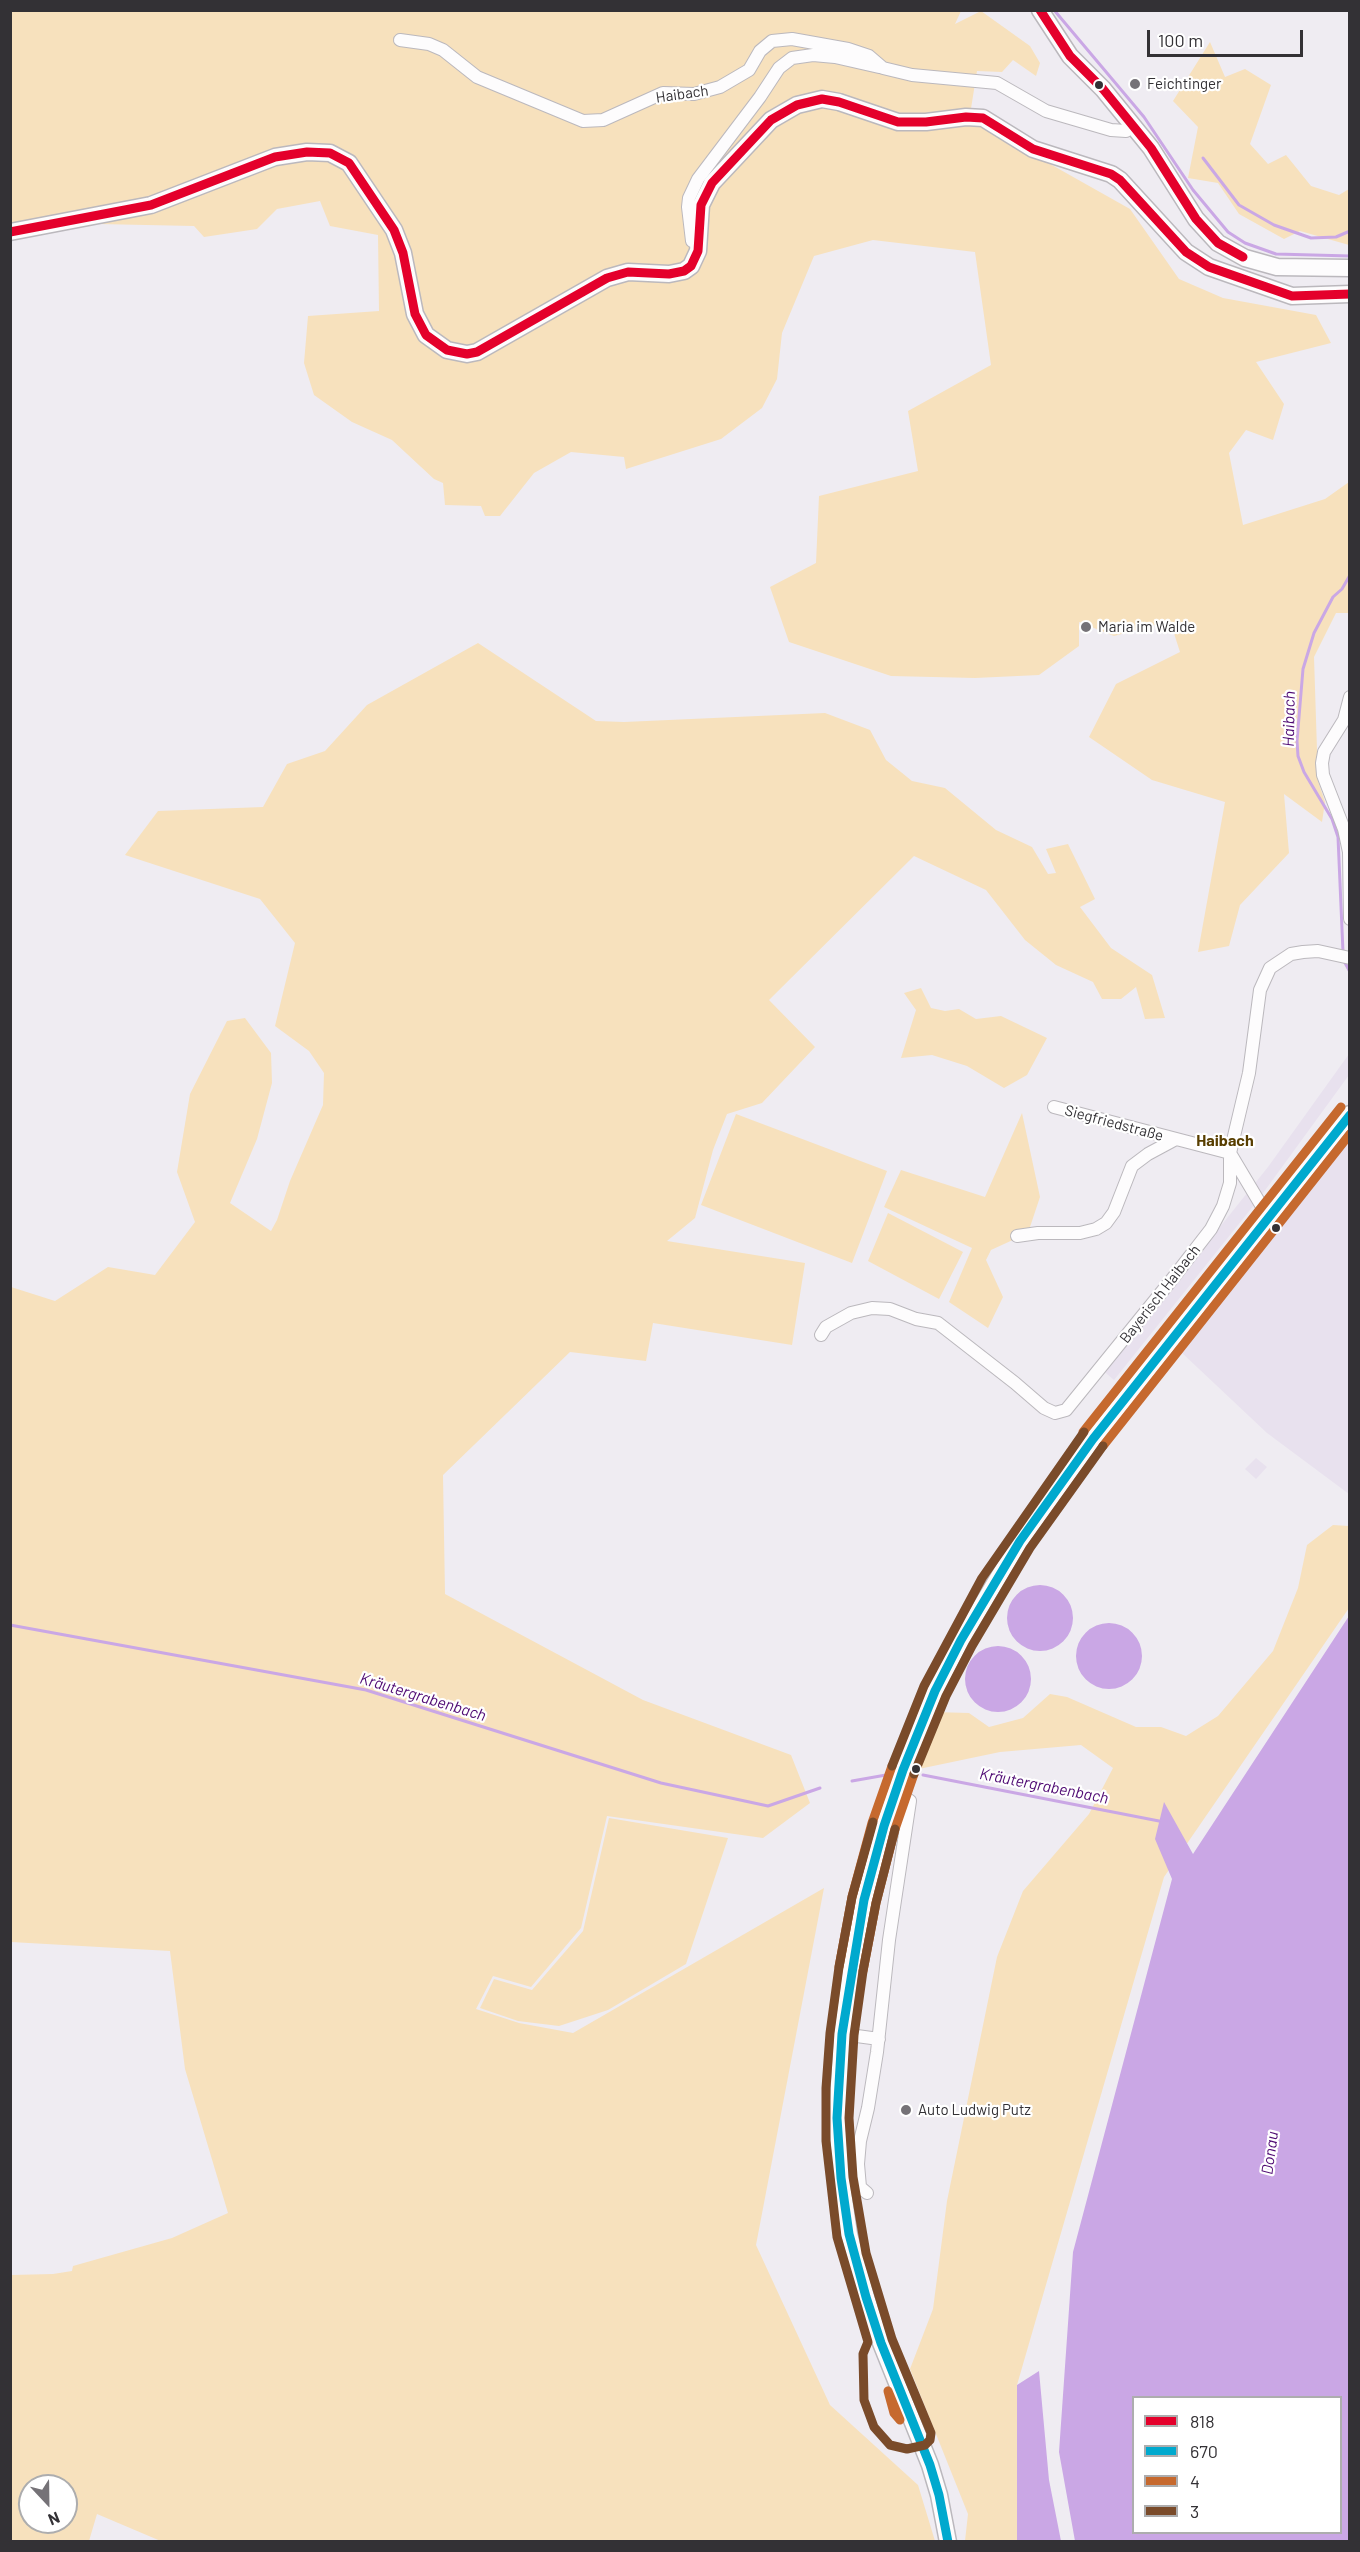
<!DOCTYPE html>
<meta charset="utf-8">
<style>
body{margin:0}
#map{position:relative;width:1360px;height:2552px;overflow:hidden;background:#efecf2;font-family:Barlow,sans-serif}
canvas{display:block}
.frame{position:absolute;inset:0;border:12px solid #333135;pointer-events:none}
.legend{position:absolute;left:1132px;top:2396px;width:210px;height:138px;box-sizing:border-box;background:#fff;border:2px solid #adadae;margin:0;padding:8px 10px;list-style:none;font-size:18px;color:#333135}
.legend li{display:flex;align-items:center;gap:12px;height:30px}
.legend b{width:30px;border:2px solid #adadae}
.north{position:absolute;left:18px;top:2474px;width:60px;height:60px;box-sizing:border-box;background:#fff;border:2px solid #adadae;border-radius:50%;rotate:158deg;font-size:16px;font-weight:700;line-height:24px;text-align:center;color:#333135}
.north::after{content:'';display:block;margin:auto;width:21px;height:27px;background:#757277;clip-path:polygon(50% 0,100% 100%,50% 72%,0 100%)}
.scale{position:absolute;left:1147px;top:30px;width:156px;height:27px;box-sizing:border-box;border:3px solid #333135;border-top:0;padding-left:8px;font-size:18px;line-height:21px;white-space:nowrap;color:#333135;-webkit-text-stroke:4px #fff;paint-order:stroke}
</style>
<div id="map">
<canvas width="1360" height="2552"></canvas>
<div class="frame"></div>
<ul class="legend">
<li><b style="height:8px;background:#e4002b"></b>818</li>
<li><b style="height:8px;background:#00a9ce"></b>670</li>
<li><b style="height:8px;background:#c6692e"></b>4</li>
<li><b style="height:8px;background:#7a4b2a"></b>3</li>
</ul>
<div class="north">N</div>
<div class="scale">100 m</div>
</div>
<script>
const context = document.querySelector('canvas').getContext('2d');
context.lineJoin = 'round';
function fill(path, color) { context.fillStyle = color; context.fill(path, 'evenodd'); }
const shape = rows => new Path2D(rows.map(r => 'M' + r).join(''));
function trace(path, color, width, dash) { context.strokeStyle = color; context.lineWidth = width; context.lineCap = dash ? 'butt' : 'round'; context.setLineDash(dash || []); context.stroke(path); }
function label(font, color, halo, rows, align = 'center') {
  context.font = font + ' Barlow,sans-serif'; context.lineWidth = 4.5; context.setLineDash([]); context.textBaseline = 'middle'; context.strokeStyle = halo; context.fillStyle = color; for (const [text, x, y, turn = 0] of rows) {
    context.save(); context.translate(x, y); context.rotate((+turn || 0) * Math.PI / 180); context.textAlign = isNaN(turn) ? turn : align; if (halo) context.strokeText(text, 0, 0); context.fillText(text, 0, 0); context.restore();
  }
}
fill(shape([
 [1349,1054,1349,1075,1258,1200,1114,1380,1100,1368,1134,1334,1268,1167],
 [1349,1135,1349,1494,1267,1433,1181,1352],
 [1256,1458,1267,1467,1256,1479,1245,1469]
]), '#e8e1ee');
fill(shape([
 [11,11,961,11,955,24,981,11,1030,46,1040,63,1036,76,1013,60,1002,72,977,71,969,121,988,129,1130,209,1179,279,1223,298,1316,315,1331,343,1256,362,1284,404,1273,440,1246,430,1229,453,1243,525,1325,499,1349,482,1349,613,1336,613,1314,657,1318,781,1325,802,1322,822,1284,794,1289,853,1240,905,1229,946,1198,952,1225,802,1152,780,1089,737,1116,684,1180,652,1170,621,1114,636,1079,622,1079,646,1039,675,975,678,891,676,789,642,770,587,816,563,819,496,918,471,908,411,991,365,975,252,873,240,814,256,782,333,777,379,762,408,721,439,626,469,624,457,571,452,534,473,500,516,485,516,481,506,445,505,443,483,434,479,392,440,352,422,314,395,304,363,308,316,379,311,378,235,330,226,320,201,277,209,257,229,204,237,194,226,98,224,11,229],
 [1210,42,1225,77,1245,69,1271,85,1250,144,1268,164,1286,155,1311,186,1339,195,1349,189,1349,245,1300,231,1284,239,1239,214,1218,183,1188,178,1198,127,1173,101],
 [478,643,596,721,624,722,825,713,870,730,886,760,912,781,945,788,996,830,1032,847,1048,874,1056,873,1046,849,1068,844,1095,899,1080,907,1111,948,1152,975,1165,1018,1145,1019,1136,987,1121,999,1102,999,1093,982,1056,965,1025,940,986,890,914,856,769,1000,815,1047,762,1103,727,1114,713,1150,695,1218,667,1241,805,1263,792,1345,653,1323,646,1361,570,1352,443,1475,445,1594,643,1700,791,1755,810,1803,763,1838,607,1816,581,1928,531,1987,493,1976,476,2009,519,2023,573,2033,824,1888,756,2245,830,2405,918,2485,935,2541,163,2542,97,2514,89,2541,11,2541,11,2275,53,2274,72,2271,73,2266,172,2238,228,2213,185,2069,170,1951,11,1942,11,1287,55,1301,108,1267,155,1275,195,1222,177,1172,190,1094,227,1021,245,1018,271,1053,272,1083,257,1139,230,1203,271,1231,277,1220,290,1181,323,1105,324,1073,309,1051,275,1026,295,943,260,899,125,855,158,811,263,807,287,764,325,751,367,705],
 [30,2486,66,2486,66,2522,30,2522],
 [921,988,931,1008,945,1011,959,1009,976,1019,1001,1016,1047,1038,1027,1075,1004,1088,967,1066,932,1055,901,1058,916,1010,904,993],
 [1022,1113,1040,1197,1028,1233,991,1250,986,1260,1003,1297,988,1328,949,1302,972,1248,884,1207,901,1170,985,1197],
 [736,1114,887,1171,852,1263,701,1205],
 [888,1213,963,1252,939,1299,868,1261],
 [1333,1525,1349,1526,1349,1608,1164,1877,1017,2385,1017,2541,965,2541,968,2514,910,2369,933,2309,947,2201,997,1957,1023,1891,1089,1814,1113,1768,1081,1745,1000,1752,914,1770,934,1712,969,1713,989,1727,1023,1718,1050,1694,1067,1697,1136,1727,1161,1727,1186,1736,1218,1716,1273,1651,1298,1588,1307,1545],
 [609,1818,728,1838,686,1964,608,2010,559,2026,518,2021,480,2008,494,1979,532,1990,583,1931]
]), '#f7e1bd');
fill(shape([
 '1007 1618a33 33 0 1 1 66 0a33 33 0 1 1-66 0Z',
 [1349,1616,1349,2541,1075,2541,1059,2452,1073,2252,1172,1879,1155,1839,1164,1802,1193,1854],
 [1134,2398,1340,2398,1340,2532,1134,2532],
 '1076 1656a33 33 0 1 1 66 0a33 33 0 1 1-66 0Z',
 '965 1679a33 33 0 1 1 66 0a33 33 0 1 1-66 0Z',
 [1039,2371,1049,2480,1061,2541,1017,2541,1017,2385]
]), '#caa7e5');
trace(shape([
 [1054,10,1144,117,1193,190,1228,232,1245,243,1276,254,1350,256],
 [1203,158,1239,205,1274,225,1311,238,1336,237,1350,231],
 [1343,952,1338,837,1332,819,1304,772,1298,756,1297,741,1303,669,1314,633,1333,597,1342,589,1350,575],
 [1344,961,1350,972],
 [10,1625,366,1690,661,1783,768,1806,820,1788],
 [923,1775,1159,1821],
 [852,1781,886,1775]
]), '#caa7e5', 3);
const minor = shape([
 [400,40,429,44,443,50,477,77,583,121,603,120,663,93,694,94,720,87,749,70,760,51,772,41,792,39,848,49,869,56,883,68,912,75,997,83,1046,111,1111,130,1126,131,1133,126],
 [699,240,692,241,688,207,689,198,698,179,760,97,779,68,792,58,813,55,835,57,879,67],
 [1350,697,1344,720,1324,752,1322,763,1323,775,1344,829,1349,852,1350,919],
 [1054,1107,1230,1153,1261,1205,1272,1214],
 [1017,1236,1038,1233,1080,1233,1096,1229,1106,1223,1114,1212,1132,1166,1148,1154,1174,1140],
 [821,1335,826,1327,851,1313,872,1308,890,1309,916,1319,938,1323,1015,1383,1044,1408,1055,1413,1066,1410,1173,1278,1211,1229,1223,1206,1230,1183,1230,1153,1249,1073,1260,990,1270,968,1291,954,1303,952,1318,951,1350,958],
 [842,2034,879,2039],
 [867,2193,860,2187,858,2164,860,2141,868,2108,877,2052,889,1940,910,1801,896,1791]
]);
const major = shape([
 [1040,10,1070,56,1103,89,1151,148,1196,219,1218,243,1245,258,1277,267,1350,268],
 [10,232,151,205,275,157,307,152,330,153,349,163,394,230,403,253,415,314,426,335,447,350,467,354,477,352,607,278,628,272,669,274,684,271,691,266,698,251,701,205,712,183,771,120,797,105,822,99,839,102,898,122,926,122,966,117,983,118,1033,149,1111,174,1120,180,1186,252,1209,267,1292,296,1350,294],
 [948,2542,939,2495,930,2465,881,2343,866,2297,849,2234,841,2178,837,2118,842,2034,851,1969,864,1900,884,1826,903,1770,935,1691,961,1640,1020,1541,1093,1439,1350,1114]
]);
trace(minor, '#bbb8bd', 14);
trace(major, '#bbb8bd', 19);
trace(minor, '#fdfcfd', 12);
trace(major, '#fdfcfd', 16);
trace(shape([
 [1040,10,1070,56,1103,89,1151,148,1196,219,1218,243,1243,257],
 [10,232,151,205,275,157,307,152,330,153,349,163,394,230,403,253,415,314,426,335,447,350,467,354,477,352,607,278,628,272,669,274,684,271,691,266,698,251,701,205,712,183,771,120,797,105,822,99,839,102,898,122,926,122,966,117,983,118,1033,149,1111,174,1120,180,1186,252,1209,267,1292,296,1350,294]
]), '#e4002b', 9);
trace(shape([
 [948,2542,939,2495,930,2465,881,2343,866,2297,849,2234,841,2178,837,2118,842,2034,864,1900,884,1826,903,1770,935,1691,961,1640,1020,1541,1093,1439,1350,1115]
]), '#00a9ce', 9);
trace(shape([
 [1083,1432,1341,1107],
 [1103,1446,1350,1134],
 [839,1967,852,1897,872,1823,892,1766],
 [863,1971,876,1903,895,1829,914,1774],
 [888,2391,900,2420,894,2413,888,2391]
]), '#c6692e', 9);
trace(shape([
 [892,1766,924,1686,982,1578,1084,1432],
 [914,1774,946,1696,972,1646,1030,1548,1103,1446],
 [873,1822,852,1897,839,1967,830,2033,826,2088,826,2141,837,2237,868,2342,863,2354,864,2400,874,2427,890,2445,907,2449,925,2445,930,2440,931,2433,892,2339,866,2253,853,2177,849,2118,854,2035,863,1971,876,1903,895,1829]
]), '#7a4b2a', 9);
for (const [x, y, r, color] of [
 [1135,84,6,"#757277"],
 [1099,85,5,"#333135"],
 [1086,627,6,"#757277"],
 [1276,1228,5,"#333135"],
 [916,1769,5,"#333135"],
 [906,2110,6,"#757277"]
]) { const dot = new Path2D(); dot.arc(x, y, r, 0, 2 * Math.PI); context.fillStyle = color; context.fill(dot); trace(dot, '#fff', 2); }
label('15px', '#333135', '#fff', [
 ["Feichtinger",1147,84],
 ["Maria im Walde",1098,627],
 ["Auto Ludwig Putz",918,2110]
], 'left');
label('15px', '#333135', '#fff', [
 ["Haibach",682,94,-8],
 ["Siegfriedstraße",1114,1123,15],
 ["Bayerisch Haibach",1160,1294,-52]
]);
label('italic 16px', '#4f0a73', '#fff', [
 ["Haibach",1289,719,-89],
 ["Kräutergrabenbach",423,1697,17],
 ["Kräutergrabenbach",1044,1786,11],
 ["Donau",1270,2153,-82]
]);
label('bold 16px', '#583e00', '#fff', [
 ["Haibach",1225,1141]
]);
</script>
